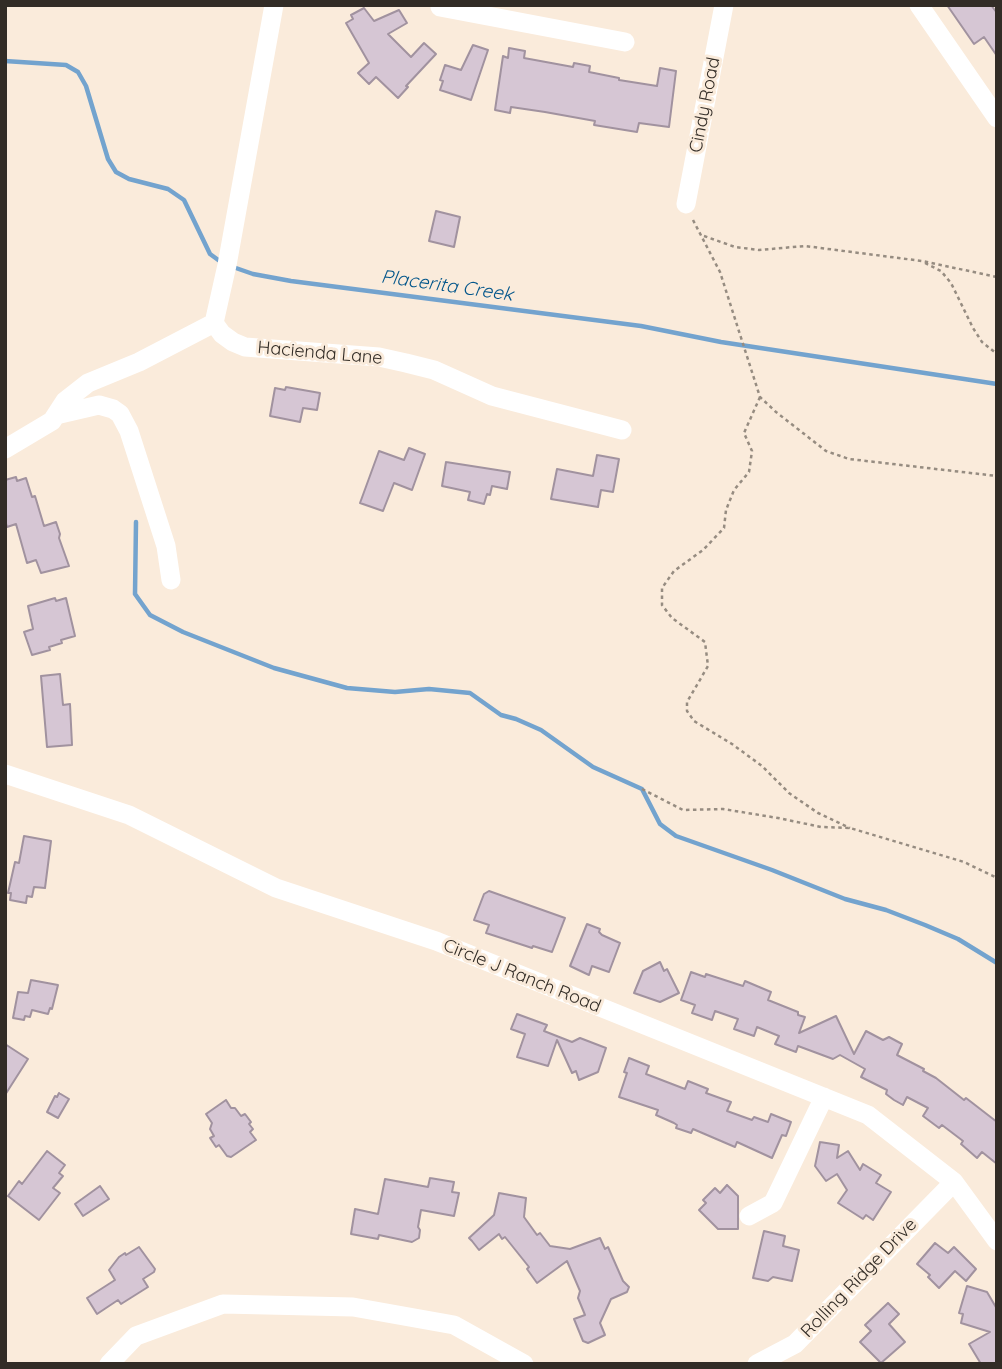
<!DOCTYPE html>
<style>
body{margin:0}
#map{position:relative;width:1002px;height:1369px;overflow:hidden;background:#faebdb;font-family:Quicksand,sans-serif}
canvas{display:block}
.frame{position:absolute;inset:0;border:7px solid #322c26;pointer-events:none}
</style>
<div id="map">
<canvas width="1002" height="1369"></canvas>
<div class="frame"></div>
</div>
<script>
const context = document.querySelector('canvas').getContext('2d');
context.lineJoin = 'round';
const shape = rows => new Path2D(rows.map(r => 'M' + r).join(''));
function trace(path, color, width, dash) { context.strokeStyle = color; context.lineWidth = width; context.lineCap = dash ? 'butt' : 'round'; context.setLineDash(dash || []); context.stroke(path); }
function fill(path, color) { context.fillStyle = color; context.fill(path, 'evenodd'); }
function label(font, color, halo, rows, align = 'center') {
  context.font = font + ' Quicksand,sans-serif'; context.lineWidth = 6; context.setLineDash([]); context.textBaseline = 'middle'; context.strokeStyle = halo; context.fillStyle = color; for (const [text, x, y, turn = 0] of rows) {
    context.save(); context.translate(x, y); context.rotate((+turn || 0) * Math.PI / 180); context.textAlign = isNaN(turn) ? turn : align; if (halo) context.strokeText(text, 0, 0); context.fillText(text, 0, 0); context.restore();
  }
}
trace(shape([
 [5,61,66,65,78,72,86,86,108,159,116,172,129,179,168,189,184,200,210,254,221,262],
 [233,267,253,274,291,281,641,326,721,342,997,384],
 [136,522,135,594,150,615,183,632,274,668,347,688,395,692,429,689,470,693,501,715,516,719,541,730,593,767,642,789,660,824,676,836,772,870,845,899,886,910,925,925,958,939,997,963]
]), '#73a3ce', 4.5);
const building = shape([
 [947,5,991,5,997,13,997,56,984,37,974,44,947,5],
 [364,8,374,21,399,10,407,23,388,34,411,57,424,43,436,54,406,86,408,87,398,98,376,77,369,84,358,73,369,63,346,23,353,19,351,15,364,8],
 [473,45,488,50,471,100,440,90,443,81,440,80,445,65,461,70,473,45],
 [509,48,525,51,524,58,573,67,574,63,590,66,589,72,619,78,619,80,657,86,660,68,676,71,669,127,639,123,637,132,594,125,595,121,545,112,511,107,510,113,495,110,503,56,508,58,509,48],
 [436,211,460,217,454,247,429,241,436,211],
 [286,387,320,393,317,410,303,408,300,422,270,416,275,388,285,390,286,387],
 [409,448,425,454,412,490,394,483,383,511,360,503,379,451,404,460,409,448],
 [597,455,619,459,613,492,601,490,598,507,551,499,557,469,593,476,597,455],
 [446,462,510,472,507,489,492,486,490,495,487,494,484,504,468,500,470,492,442,486,446,462],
 [16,477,17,481,26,478,32,497,35,496,44,526,56,522,60,534,59,538,69,566,41,573,36,560,27,563,16,524,7,527,5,520,5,480,16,477],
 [55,598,56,601,66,598,75,636,61,640,62,643,49,647,50,650,32,655,24,632,33,629,28,606,55,598],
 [60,674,63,705,70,704,72,745,47,747,41,676,60,674],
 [24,836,51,841,45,888,34,887,32,897,27,896,26,903,10,900,11,893,8,893,15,862,19,863,24,836],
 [489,891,565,918,552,952,533,946,532,948,526,946,486,933,489,925,474,920,484,894,489,891],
 [587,924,600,929,599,932,602,935,620,943,609,972,592,966,589,975,570,966,587,924],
 [660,962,664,971,667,969,679,993,660,1002,634,993,643,971,660,962],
 [691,972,705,977,706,974,743,986,745,981,771,992,768,1000,798,1012,798,1015,805,1017,799,1033,836,1016,854,1054,866,1031,883,1040,889,1037,902,1044,897,1055,924,1069,923,1071,936,1078,964,1100,966,1098,997,1122,997,1164,982,1152,977,1158,961,1144,963,1141,942,1125,939,1128,923,1116,928,1108,907,1097,903,1105,894,1100,886,1094,887,1090,861,1077,865,1069,840,1055,833,1059,798,1046,796,1052,775,1044,779,1036,757,1027,754,1036,734,1029,738,1019,715,1011,712,1020,692,1013,695,1005,681,1000,691,972],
 [31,980,58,985,52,1009,50,1008,48,1014,32,1010,30,1017,25,1016,24,1020,13,1018,18,992,28,993,31,980],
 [517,1014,547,1025,544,1031,572,1042,580,1038,606,1048,598,1072,579,1080,576,1071,572,1073,557,1040,548,1066,517,1057,525,1034,511,1029,517,1014],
 [5,1044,28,1059,5,1095,5,1044],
 [629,1058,649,1066,646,1074,685,1089,688,1081,708,1089,706,1093,731,1102,727,1111,752,1120,754,1117,768,1122,771,1114,791,1122,786,1136,782,1135,772,1158,737,1142,735,1147,693,1129,691,1133,676,1128,677,1125,674,1123,656,1115,658,1110,619,1097,627,1073,624,1072,629,1058],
 [59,1093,69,1099,58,1118,47,1112,55,1096,57,1097,59,1093],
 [226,1100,231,1108,235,1108,241,1116,245,1114,251,1122,249,1124,253,1129,250,1132,256,1140,231,1157,227,1156,219,1145,216,1147,210,1138,214,1136,210,1129,212,1123,206,1114,226,1100],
 [820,1142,839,1145,837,1158,848,1151,860,1170,863,1164,881,1175,876,1183,891,1192,873,1220,866,1215,863,1219,838,1203,847,1190,837,1174,826,1181,815,1166,820,1142],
 [47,1151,65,1165,59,1173,63,1176,53,1188,60,1193,39,1220,8,1196,19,1181,22,1184,47,1151],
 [430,1178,454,1182,452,1192,459,1193,454,1216,421,1210,418,1227,420,1230,419,1238,412,1242,379,1235,378,1239,351,1234,355,1209,378,1214,385,1179,428,1187,430,1178],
 [727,1185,738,1196,738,1229,718,1229,699,1210,706,1203,703,1200,715,1188,720,1193,727,1185],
 [100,1186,109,1199,83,1216,75,1204,100,1186],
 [499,1193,526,1198,524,1217,537,1235,540,1233,550,1246,570,1249,600,1238,605,1249,608,1247,623,1281,629,1287,627,1292,611,1299,600,1323,605,1335,588,1343,583,1341,574,1319,585,1315,578,1298,580,1291,567,1261,537,1283,527,1269,529,1267,505,1237,502,1239,499,1234,479,1250,472,1241,469,1238,494,1215,499,1193],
 [764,1231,785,1236,783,1246,799,1250,792,1281,773,1277,768,1281,753,1278,764,1231],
 [935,1243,948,1253,954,1247,976,1269,966,1281,955,1271,939,1288,928,1277,930,1275,917,1264,935,1243],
 [139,1247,155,1269,154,1272,143,1279,148,1287,121,1304,118,1300,97,1314,87,1298,115,1280,109,1270,119,1257,125,1253,126,1255,139,1247],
 [967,1286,987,1292,997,1309,997,1364,981,1364,969,1344,990,1332,961,1323,963,1314,959,1313,967,1286],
 [888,1303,899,1314,889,1324,905,1342,881,1363,860,1342,871,1331,865,1325,888,1303]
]);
fill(building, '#d6c6d4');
trace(building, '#a1929f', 2);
trace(shape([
 [693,220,720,272,760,397,776,412,826,451,849,459,997,476],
 [704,236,735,247,759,250,805,246,922,261,997,277],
 [925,263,941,271,951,283,973,328,982,342,997,354],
 [760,397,744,433,752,451,749,472,734,490,726,510,724,528,703,550,674,571,662,588,662,605,672,618,705,642,708,666,687,702,687,711,694,721,732,744,762,766,789,793,818,813,850,828],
 [642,789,683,810,723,809,778,818,821,827,850,828,964,862,997,878]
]), '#968c81', 2.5, [3.5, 3.5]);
trace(shape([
 [274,5,227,265,214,323,222,334,233,342,245,347,379,357,406,363,434,370,492,396,622,430],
 [441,5,440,7,625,42],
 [919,5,997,118],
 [686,204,724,5],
 [56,415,99,405,113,409,120,414,129,431,166,546,171,580],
 [5,449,52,421,65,401,88,383,139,362,214,323],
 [5,774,129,815,276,888,436,941,868,1115,954,1182,997,1241],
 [749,1216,773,1203,824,1097],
 [109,1364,136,1336,223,1304,353,1307,454,1325,524,1364],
 [757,1364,795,1344,954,1182]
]), '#fff', 19);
label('18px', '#322c26', '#faebdb', [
 ["Cindy Road",705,105,-79],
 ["Hacienda Lane",320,353,5],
 ["Circle J Ranch Road",522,976,22],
 ["Rolling Ridge Drive",859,1278,-46]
]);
label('italic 19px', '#03568b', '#faebdb', [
 ["Placerita Creek",447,286,8]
]);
</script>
